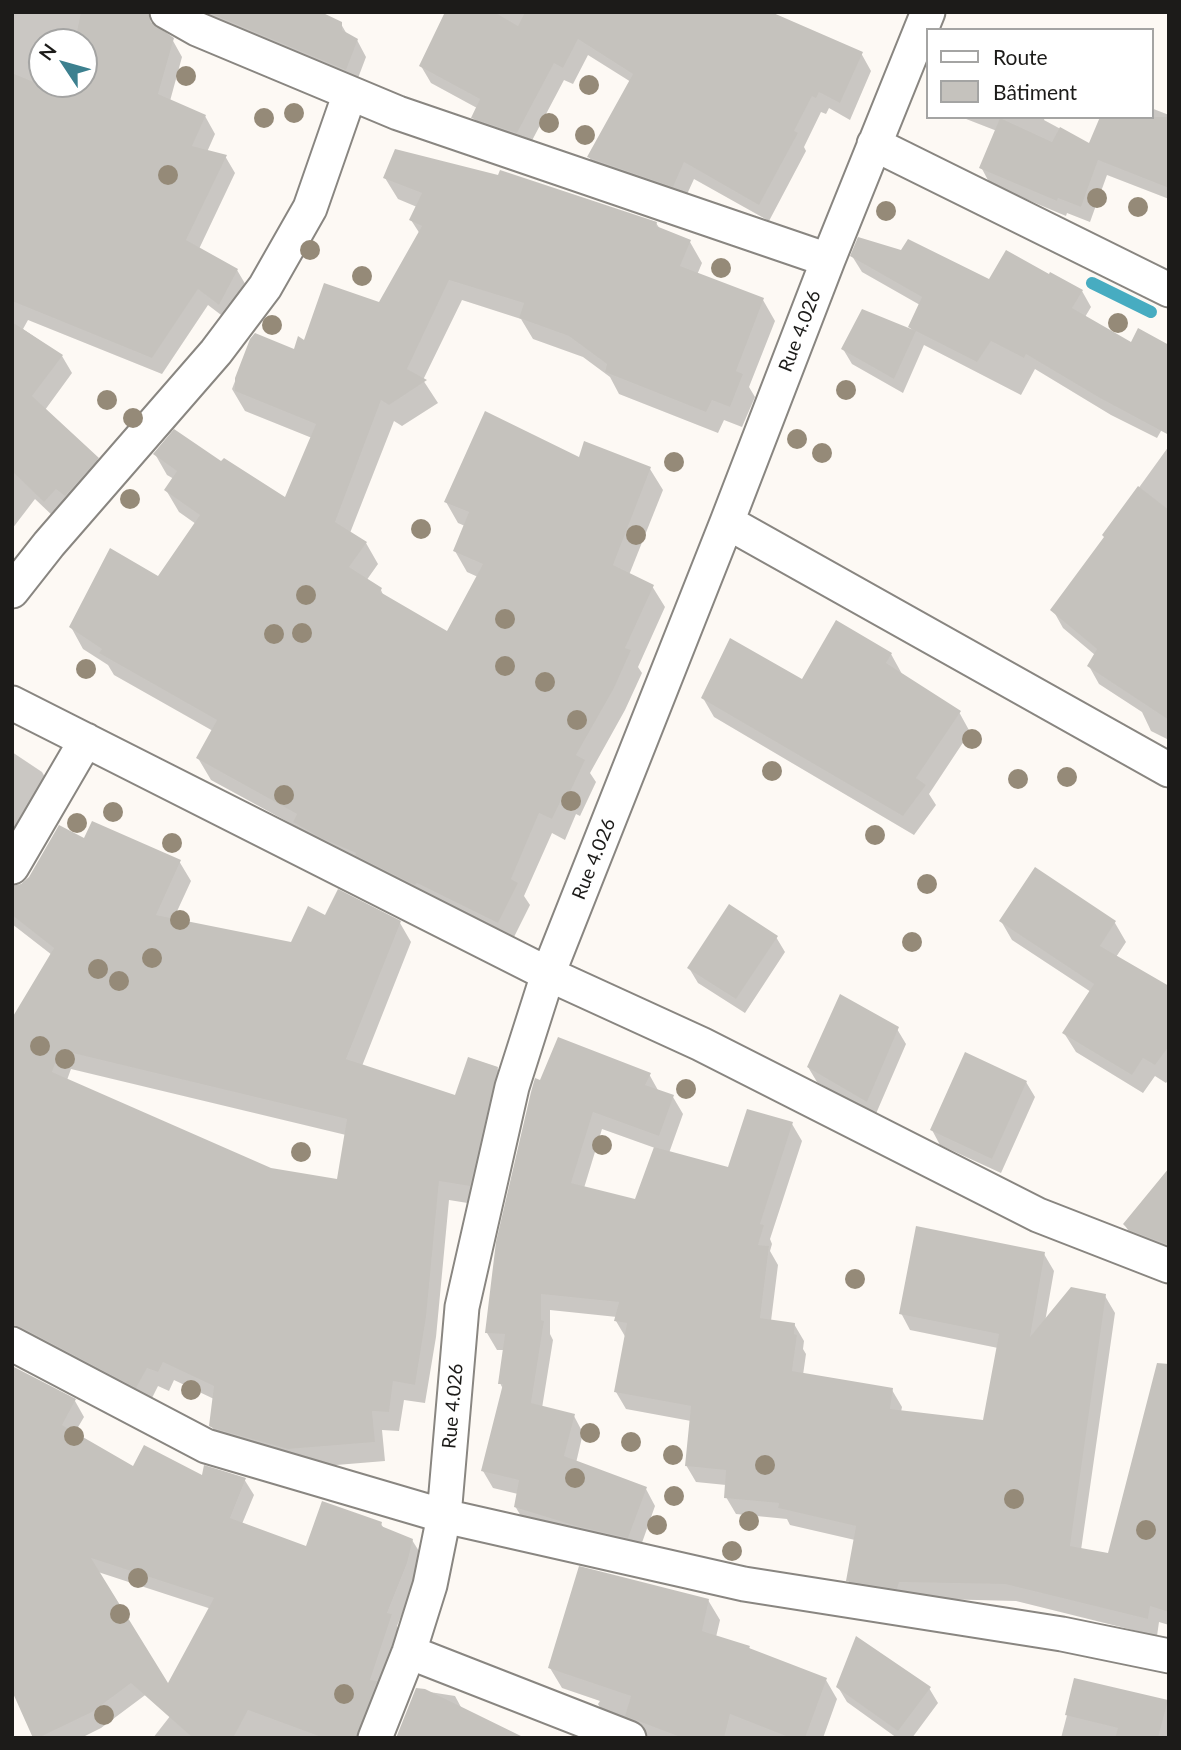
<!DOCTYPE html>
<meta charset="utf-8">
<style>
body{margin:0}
#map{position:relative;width:1181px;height:1750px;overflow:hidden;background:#fdf9f4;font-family:Lato,sans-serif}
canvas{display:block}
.frame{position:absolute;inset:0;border:14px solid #1c1b19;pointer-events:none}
.legend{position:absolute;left:926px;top:28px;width:228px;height:91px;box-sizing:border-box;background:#fff;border:2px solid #a4a4a3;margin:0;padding:9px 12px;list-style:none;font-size:21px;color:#1c1b19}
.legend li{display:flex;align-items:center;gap:14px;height:35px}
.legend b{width:35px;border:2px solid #a4a4a3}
.north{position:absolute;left:28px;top:28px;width:70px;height:70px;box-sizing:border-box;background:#fff;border:2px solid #a4a4a3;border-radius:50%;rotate:306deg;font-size:19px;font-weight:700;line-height:28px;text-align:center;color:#1c1b19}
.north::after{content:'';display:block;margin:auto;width:24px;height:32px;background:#3c808f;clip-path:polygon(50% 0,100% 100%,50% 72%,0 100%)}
</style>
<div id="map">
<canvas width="1181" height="1750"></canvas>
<div class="frame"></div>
<ul class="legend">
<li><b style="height:9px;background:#fff"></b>Route</li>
<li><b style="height:19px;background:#c5c2bd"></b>Bâtiment</li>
</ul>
<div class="north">N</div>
</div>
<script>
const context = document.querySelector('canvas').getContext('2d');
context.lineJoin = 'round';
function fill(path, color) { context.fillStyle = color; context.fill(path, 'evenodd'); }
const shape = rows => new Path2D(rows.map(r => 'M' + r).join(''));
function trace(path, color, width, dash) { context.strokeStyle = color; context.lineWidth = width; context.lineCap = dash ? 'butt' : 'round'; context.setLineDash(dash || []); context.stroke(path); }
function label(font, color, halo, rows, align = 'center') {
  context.font = font + ' Lato,sans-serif'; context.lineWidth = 7; context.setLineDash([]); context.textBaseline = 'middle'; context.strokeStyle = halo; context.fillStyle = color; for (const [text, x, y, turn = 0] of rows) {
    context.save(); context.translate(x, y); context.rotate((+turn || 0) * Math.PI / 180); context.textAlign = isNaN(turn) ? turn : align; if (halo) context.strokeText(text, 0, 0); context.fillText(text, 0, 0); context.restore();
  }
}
fill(shape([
 [12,12,132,12,172,39,182,57,170,101,205,116,215,134,207,152,225,156,235,173,199,249,237,270,247,287,229,321,208,305,162,374,28,320,23,329,62,356,72,373,45,410,97,459,107,476,55,518,35,499,12,529],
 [42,42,84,42,84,84,42,84],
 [189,12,318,12,341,24,348,36,357,40,366,57,355,86],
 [447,12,767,12,861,53,871,71,850,120,829,108,826,114,821,112,804,147,806,151,769,221,694,179,683,203,599,175,589,157,631,82,588,55,573,84,564,80,527,150,483,135,473,117,477,108,431,83,421,66],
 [1151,108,1169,115,1169,199,1107,175,1090,222,1067,213,1066,216,990,184,981,167,997,131,961,117,1045,117,1044,120,1090,145,1151,117],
 [385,178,656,223,660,229,690,242,702,263,697,275,763,300,775,321,749,387,755,397,742,427,724,420,718,433,619,394,610,377,583,357,533,339,521,319,462,300,423,380,438,403,402,426,394,421,350,533,366,543,378,564,366,581,381,590,384,597,448,633,478,577,467,572,455,551,465,526,458,523,446,502,580,459,650,469,663,490,629,575,652,586,665,607,638,667,642,673,625,710,590,773,596,782,580,816,576,814,565,840,552,833,524,896,530,905,511,943,307,843,299,828,211,780,198,758,213,731,114,675,108,665,83,649,71,627,158,578,196,524,179,512,166,490,174,479,167,475,155,454,222,464,286,500,312,438,245,411,232,389,251,340,296,351,305,342,380,304,420,234,411,220,417,207,398,199],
 [852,256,989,281,1082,291,1091,307,1085,317,1131,344,1169,417,1157,438,1111,415,1035,369,1021,395,924,345,903,393,852,364,843,349,913,332,910,327,920,305,862,272],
 [1169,446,1169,740,1151,731,1142,712,1099,684,1089,666,1095,655,1063,628,1053,610,1106,538,1104,536],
 [891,654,902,674,959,712,970,732,929,794,936,805,914,835,714,717,703,698,802,681],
 [12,752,42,772,53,791,12,866],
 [85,840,179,861,191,881,173,920,292,944,326,917,400,923,411,942,362,1066,456,1097,497,1068,508,1088,480,1205,449,1200,436,1337,425,1403,404,1400,399,1431,382,1430,385,1461,300,1468,222,1445,211,1425,214,1399,174,1380,169,1391,158,1386,148,1406,12,1342,12,1327,21,1324,52,955,12,924,12,888,22,886],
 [71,1069,346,1135,338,1181,270,1170,67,1080],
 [1001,921,1115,923,1126,942,1116,957,1169,988,1169,1079,1166,1083,1155,1076,1143,1093,1076,1052,1064,1033,1091,992,1012,940],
 [776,937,785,952,745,1013,698,983,689,968],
 [897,1029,906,1044,875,1116,817,1082,808,1067],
 [649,1074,659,1092,673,1097,683,1114,669,1153,729,1169,792,1124,802,1141,770,1239,772,1244,770,1251,778,1265,771,1321,794,1324,804,1341,803,1349,806,1354,803,1375,892,1390,902,1407,901,1412,984,1422,998,1348,910,1330,901,1313,1044,1254,1054,1271,1045,1322,1105,1296,1115,1313,1081,1550,1109,1556,1169,1555,1169,1625,1159,1622,1157,1636,1016,1601,858,1597,848,1580,855,1540,790,1525,787,1519,736,1514,726,1497,726,1485,696,1482,686,1465,691,1421,626,1409,616,1392,626,1338,616,1321,617,1317,550,1310,550,1334,553,1340,542,1408,574,1416,583,1433,576,1463,646,1489,655,1506,638,1554,525,1523,515,1506,518,1494,493,1488,483,1471,503,1389,500,1383,505,1350,497,1350,487,1333,532,1093],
 [602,1129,655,1148,636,1201,584,1188],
 [1026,1082,1035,1097,1001,1173,940,1145,932,1130],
 [1169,1171,1169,1257,1133,1239,1125,1225],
 [12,1380,75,1401,84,1417,74,1434,134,1468,204,1477,244,1479,254,1495,242,1524,307,1548,381,1524,385,1530,412,1540,422,1556,416,1580,397,1626,400,1632,370,1738,153,1738,245,1620,98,1572,164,1681,101,1728,81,1738,35,1738],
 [708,1600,720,1620,716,1637,749,1647,751,1651,826,1680,837,1699,823,1738,643,1738,609,1724,598,1704,600,1701,562,1688,550,1668],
 [1076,1681,1167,1702,1169,1738,1061,1738],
 [838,1687,929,1688,938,1703,912,1738,897,1738,847,1702],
 [417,1690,455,1696,462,1709]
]), '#0003');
trace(shape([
 [1092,283,1151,312]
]), '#47acc1', 12);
fill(shape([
 [81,12,148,12,151,22,174,38,158,94,206,115,192,146,227,155,186,240,238,269,219,305,198,289,152,358,12,301,12,73,36,83,42,64,42,84,84,84,84,42,49,42,52,30,75,41],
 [207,12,321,12,342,22,342,30,358,39,346,70],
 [445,12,494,12,518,26,525,12,771,12,863,52,840,103,819,92,816,98,812,96,794,131,798,133,759,205,684,162,673,187,587,157,633,74,578,39,563,68,554,63,517,133,471,118,480,99,419,66],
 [1100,117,1169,117,1169,188,1098,160,1081,207,1058,198,1057,201,979,168,1000,118,1052,142,1060,127,1089,143],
 [395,149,498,175,500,170,657,222,656,226,691,240,680,266,764,298,736,371,743,374,730,407,712,400,706,412,605,372,607,364,569,336,519,318,524,303,449,280,407,369,427,380,389,405,381,400,335,522,367,542,349,567,382,588,380,592,447,631,483,564,453,551,469,512,444,502,485,411,579,457,584,441,651,467,613,565,654,585,625,648,631,650,614,688,576,755,585,760,568,796,564,794,552,819,539,813,511,879,518,883,498,923,417,883,415,885,355,855,356,853,321,838,293,822,297,814,196,758,217,720,99,653,102,649,69,627,110,548,158,576,200,515,164,490,177,471,153,454,174,429,221,461,224,458,285,497,316,424,235,391,235,378,250,339,255,333,294,349,298,336,304,340,324,283,379,302,422,226,409,220,422,193,383,178],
 [858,237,901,250,908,239,989,279,1006,250,1049,274,1050,272,1083,290,1072,308,1131,342,1138,328,1169,345,1169,435,1100,398,1026,354,1024,358,991,341,977,362,908,327,922,297,850,256],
 [862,309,916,331,894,379,841,349],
 [12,322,63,355,32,396,99,458,65,496,56,489,44,502,12,471],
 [1138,486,1169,510,1169,720,1087,666,1097,649,1050,610,1104,537,1102,535],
 [836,620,892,653,886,663,961,711,916,778,926,785,903,816,701,698,730,638,802,679],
 [92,821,181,860,156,915,291,942,308,906,325,915,338,889,401,921,346,1059,455,1095,468,1057,498,1067,470,1186,439,1181,426,1317,415,1385,393,1381,389,1412,372,1411,375,1442,288,1449,213,1428,209,1426,214,1386,163,1362,158,1372,147,1368,136,1388,21,1327,12,1325,12,1018,54,948,12,915,12,886,21,884,29,877,59,825,84,838],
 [60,1050,347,1119,337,1179,271,1168,52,1072],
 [1035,867,1116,921,1100,946,1169,986,1169,1046,1155,1065,1143,1058,1132,1075,1062,1033,1094,984,999,921],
 [729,904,778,936,736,999,687,968],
 [840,994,899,1027,867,1102,807,1067],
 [558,1037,651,1073,645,1085,674,1095,659,1136,593,1112,571,1183,635,1199,654,1147,728,1167,747,1109,793,1122,760,1224,764,1225,758,1245,769,1246,760,1318,795,1323,794,1334,797,1335,792,1371,893,1388,890,1409,983,1420,999,1334,899,1314,916,1226,1045,1252,1030,1337,1071,1287,1106,1294,1070,1546,1108,1553,1157,1363,1169,1364,1169,1612,1150,1606,1148,1619,1005,1584,899,1582,897,1589,846,1581,856,1526,778,1508,779,1503,724,1498,726,1470,685,1466,691,1406,614,1392,627,1323,614,1321,619,1302,541,1294,541,1320,544,1321,531,1403,575,1414,564,1456,647,1487,628,1538,576,1526,514,1507,519,1480,481,1471,503,1384,498,1384,505,1334,485,1333,496,1242,531,1092,535,1078,540,1080],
 [965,1052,1027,1081,992,1159,930,1130],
 [1169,1168,1169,1245,1129,1230,1123,1224],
 [12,1366,76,1399,62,1425,133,1466,144,1445,202,1475,204,1465,246,1478,230,1518,306,1546,322,1501,382,1522,381,1526,413,1539,407,1563,387,1613,392,1614,370,1680,377,1681,356,1738,324,1738,248,1710,233,1738,193,1738,131,1683,92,1712,38,1738,33,1738,12,1691],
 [91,1558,214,1598,168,1683],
 [579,1566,709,1599,702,1631,750,1646,749,1648,827,1678,805,1738,791,1738,730,1714,724,1738,683,1738,625,1716,631,1696,548,1668],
 [856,1636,931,1687,898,1731,836,1687],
 [1074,1678,1168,1700,1158,1738,1115,1738,1118,1728,1065,1715],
 [416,1688,425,1689,525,1738,396,1738]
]), '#c5c2bd');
const street = shape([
 [167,12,197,29,398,113,828,260],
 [874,144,1169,290],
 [727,522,1169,770],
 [12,591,49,544,216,352,265,287,310,208,350,93],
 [12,703,548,974,701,1044,1038,1215,1169,1266],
 [12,867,86,740],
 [12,1344,206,1446,444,1516,744,1584,1062,1634,1169,1656],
 [409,1652,629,1738],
 [375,1738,409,1652,430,1585,444,1516,462,1307,512,1087,548,974,727,522,828,260,928,12]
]);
trace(street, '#898681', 37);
trace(street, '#fff', 33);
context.fillStyle = '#958a78';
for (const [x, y] of [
 [186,76],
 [589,85],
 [294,113],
 [264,118],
 [549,123],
 [585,135],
 [168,175],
 [1097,198],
 [1138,207],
 [886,211],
 [310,250],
 [721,268],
 [362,276],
 [1118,323],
 [272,325],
 [846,390],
 [107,400],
 [133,418],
 [797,439],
 [822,453],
 [674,462],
 [130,499],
 [421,529],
 [636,535],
 [306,595],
 [505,619],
 [302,633],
 [274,634],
 [505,666],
 [86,669],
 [545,682],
 [577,720],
 [972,739],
 [772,771],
 [1067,777],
 [1018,779],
 [284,795],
 [571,801],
 [113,812],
 [77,823],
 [875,835],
 [172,843],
 [927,884],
 [180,920],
 [912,942],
 [152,958],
 [98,969],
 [119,981],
 [40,1046],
 [65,1059],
 [686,1089],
 [602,1145],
 [301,1152],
 [855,1279],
 [191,1390],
 [590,1433],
 [74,1436],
 [631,1442],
 [673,1455],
 [765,1465],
 [575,1478],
 [674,1496],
 [1014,1499],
 [749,1521],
 [657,1525],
 [1146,1530],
 [732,1551],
 [138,1578],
 [120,1614],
 [344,1694],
 [104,1715]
]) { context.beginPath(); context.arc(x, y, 10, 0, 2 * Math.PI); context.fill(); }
label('19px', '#1c1b19', '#fff', [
 ["Rue 4.026",800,331,-69],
 ["Rue 4.026",594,859,-68],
 ["Rue 4.026",453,1406,-85]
]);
</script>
